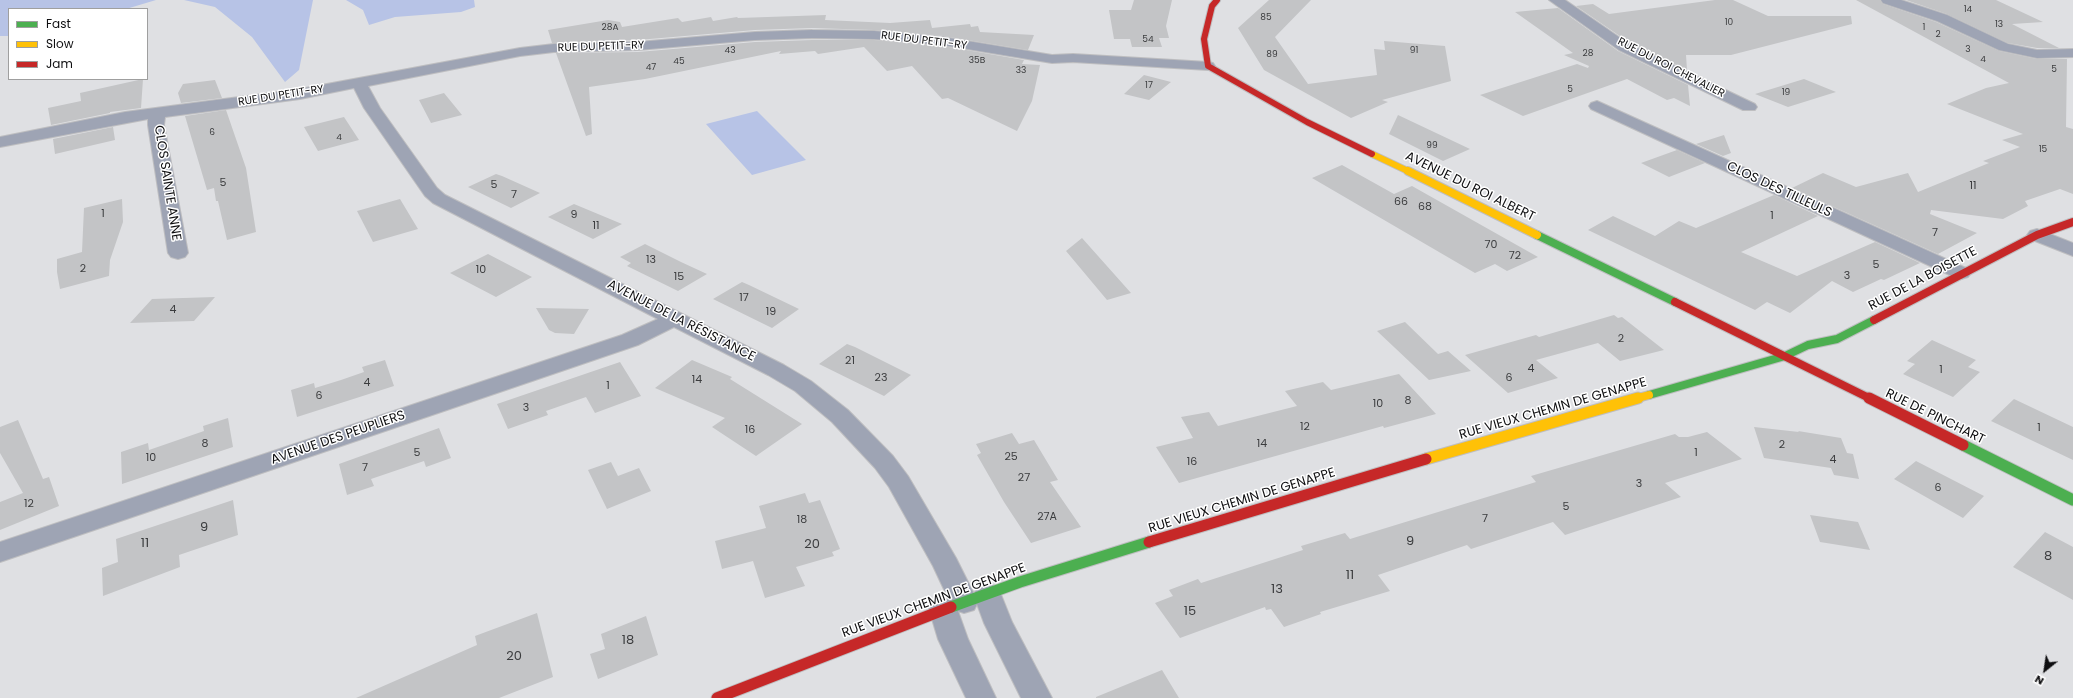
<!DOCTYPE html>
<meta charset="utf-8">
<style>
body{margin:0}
#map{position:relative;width:2073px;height:698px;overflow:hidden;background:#dfe0e3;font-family:Poppins,sans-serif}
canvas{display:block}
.legend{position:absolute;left:8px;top:8px;width:140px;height:72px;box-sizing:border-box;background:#fff;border:1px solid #9f9f9f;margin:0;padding:5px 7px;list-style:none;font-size:12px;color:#0e0e10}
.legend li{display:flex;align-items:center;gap:8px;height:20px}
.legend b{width:20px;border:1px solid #9f9f9f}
.north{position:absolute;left:2025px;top:650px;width:40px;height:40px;-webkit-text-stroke:3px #fff;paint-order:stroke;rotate:210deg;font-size:11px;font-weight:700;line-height:16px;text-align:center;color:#0e0e10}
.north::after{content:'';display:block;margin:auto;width:14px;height:18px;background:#0e0e10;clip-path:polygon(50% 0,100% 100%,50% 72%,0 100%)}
</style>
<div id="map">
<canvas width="2073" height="698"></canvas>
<ul class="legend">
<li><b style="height:5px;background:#4caf50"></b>Fast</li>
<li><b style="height:5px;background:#ffc107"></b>Slow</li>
<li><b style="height:5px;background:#c62828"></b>Jam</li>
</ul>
<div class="north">N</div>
</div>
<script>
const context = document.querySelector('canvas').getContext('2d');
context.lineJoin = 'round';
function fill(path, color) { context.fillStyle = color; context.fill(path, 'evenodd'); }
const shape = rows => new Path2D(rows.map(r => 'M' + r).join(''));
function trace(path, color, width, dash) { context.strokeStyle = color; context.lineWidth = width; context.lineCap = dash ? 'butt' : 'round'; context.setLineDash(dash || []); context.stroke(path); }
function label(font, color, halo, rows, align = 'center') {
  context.font = font + ' Poppins,sans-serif'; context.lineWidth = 3; context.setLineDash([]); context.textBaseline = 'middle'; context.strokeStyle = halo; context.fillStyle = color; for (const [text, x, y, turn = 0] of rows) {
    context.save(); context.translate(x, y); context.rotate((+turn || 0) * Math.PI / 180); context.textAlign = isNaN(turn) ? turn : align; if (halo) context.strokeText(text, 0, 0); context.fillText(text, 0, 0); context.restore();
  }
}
fill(shape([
 [0,0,156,0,126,9,9,9,9,36,0,36],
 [184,0,313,0,299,70,285,82,252,37,215,7],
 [346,0,474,0,475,7,461,12,395,17,369,25,363,10],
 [757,111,806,160,752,175,706,124]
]), '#b7c3e6');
fill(shape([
 [1134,0,1172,0,1166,26,1169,38,1159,38,1162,47,1132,47,1130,39,1114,39,1109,10,1131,10],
 [1269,0,1311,0,1275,37,1308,84,1377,75,1374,49,1385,50,1384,41,1445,46,1451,81,1382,100,1388,102,1351,118,1264,70,1238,28],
 [1715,0,1733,0,1768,16,1851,16,1852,24,1731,55,1686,55,1687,70,1630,43,1576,6,1593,4,1609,14],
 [1856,0,1880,0,1883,4,1936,22,1999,51,2037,59,2067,59,2066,127,2073,129,2073,194,2060,189,2025,201,2028,206,2003,219,1931,210,1930,214,1977,233,1938,254,1792,188,1823,173,1856,187,1908,173,1918,192,1989,163,1983,161,2020,147,2002,140,2023,134,1947,104,1986,88,2009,83],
 [1906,0,1996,0,2043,22,2012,24,2059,48,2037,48,2008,43,1947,14],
 [1558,8,1618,51,1688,85,1690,106,1674,98,1667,100,1627,79,1523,116,1480,95,1577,64,1588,68,1589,66,1564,55,1573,53,1515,12],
 [826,15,825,20,890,23,930,20,932,28,970,24,971,27,978,26,980,32,1034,35,1028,50,943,36,874,30,812,28,755,30,638,40,552,43,548,30,608,20,620,22,622,27,678,18,682,22,711,17,713,21,737,17,738,18],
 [812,40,874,40,943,46,1024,60,1022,64,1040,65,1032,101,1017,131,948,98,942,99,912,66,887,71,864,47,818,54,815,51,779,54,781,51,645,79,589,87,592,134,586,136,556,53,638,52,755,42],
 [1144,75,1171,82,1149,100,1124,94],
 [143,79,141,108,110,112,110,113,51,125,48,108,81,101,80,93],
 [1804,79,1836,92,1788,107,1755,94],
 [215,80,222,98,181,103,178,93,183,84],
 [444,93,462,115,431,123,419,100],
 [226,110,246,168,256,232,227,240,218,201,216,201,214,188,207,190,185,116],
 [1398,115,1470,149,1443,161,1389,134],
 [344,117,359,140,318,151,304,127],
 [113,127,115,140,55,154,53,139],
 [1724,135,1731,153,1723,156,1696,144],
 [1677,150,1705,163,1669,177,1641,163],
 [1342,165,1394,194,1412,186,1538,257,1507,271,1495,264,1475,273,1312,178],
 [496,174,502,176,540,193,511,208,468,187],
 [1774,195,1818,216,1741,252,1797,276,1875,242,1920,263,1884,280,1881,279,1853,292,1832,281,1790,313,1767,302,1755,310,1588,230,1613,216,1655,236,1679,221,1696,228],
 [122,199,123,222,110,260,109,276,60,289,57,272,57,259,82,252,84,208],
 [400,199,418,229,373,242,357,211],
 [574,204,622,224,593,239,548,217],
 [1082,238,1131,293,1107,300,1066,251],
 [645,244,681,262,707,274,678,291,627,266,631,263,620,257],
 [488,254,511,266,532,277,496,297,450,273],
 [742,282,749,285,799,309,772,328,713,299],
 [215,297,194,321,130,323,152,299],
 [536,308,589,309,574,334,555,333,549,330],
 [1614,315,1618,318,1622,317,1664,350,1620,361,1598,343,1536,360,1558,378,1508,393,1465,355,1536,335,1539,337],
 [1405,322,1438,354,1448,351,1471,371,1429,380,1377,331],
 [1932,340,1976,360,1968,367,1980,372,1953,397,1903,374,1915,364,1907,361],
 [847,344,855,347,911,375,884,396,819,364],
 [385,360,394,386,297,417,291,390,314,383,315,388,341,380,364,372,362,367],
 [692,360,732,377,730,379,802,424,756,456,712,427,725,418,655,388],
 [620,362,641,396,595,413,586,397,546,411,548,415,508,429,497,404],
 [1399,374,1436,414,1384,428,1383,426,1179,483,1156,447,1193,438,1181,417,1209,412,1218,426,1297,406,1285,391,1323,382,1331,390],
 [2014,399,2073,427,2073,460,1991,421],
 [228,418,233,447,122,484,121,452,148,443,149,450,204,431,203,426],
 [18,420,43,479,49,477,59,506,0,530,0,502,23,493,0,453,0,427],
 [1754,427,1799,432,1798,431,1841,438,1847,453,1853,454,1859,479,1834,475,1831,468,1764,458],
 [439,428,451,458,426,467,424,461,371,479,374,486,347,495,339,464],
 [1707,432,1742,459,1665,483,1681,497,1565,535,1553,522,1471,549,1467,545,1378,575,1390,591,1320,612,1321,614,1284,627,1271,609,1266,610,1265,607,1180,638,1155,603,1173,596,1169,590,1198,579,1201,583,1303,550,1301,546,1345,533,1350,539,1536,482,1531,476,1675,434,1679,437,1688,437],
 [1012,433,1019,444,1034,440,1058,480,1050,482,1081,527,1031,543,1004,502,977,455,981,453,976,444],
 [1916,461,1984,496,1963,518,1894,479],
 [611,462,618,476,639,468,651,491,607,509,588,470],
 [805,493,809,503,820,500,840,549,832,552,834,556,796,567,805,586,765,598,753,561,722,569,715,541,766,528,759,506],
 [233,500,238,535,179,555,180,567,103,596,102,568,118,562,116,539],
 [1810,515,1858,522,1870,550,1820,542],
 [2045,532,2073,547,2073,600,2013,567],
 [537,613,553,677,499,698,356,698,477,645,475,636],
 [646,616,658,655,598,679,590,654,605,649,601,634],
 [1162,670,1179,698,1096,698,1096,697]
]), '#c3c4c6');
const street = shape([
 [1549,0,1565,0,1629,44,1755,104,1757,107,1755,110,1743,110,1619,50,1549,0],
 [1881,0,1901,0,1947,15,2008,44,2037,50,2073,49,2073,57,2037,58,1999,50,1937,21,1883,3,1881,0],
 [812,30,874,31,943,37,1052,55,1073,54,1208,62,1213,63,1215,66,1213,69,1208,70,1073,62,1052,63,943,45,874,39,812,38,755,40,638,50,554,52,520,56,368,86,380,108,437,188,445,195,784,365,811,381,848,410,893,456,908,476,956,558,974,594,978,587,988,584,998,587,1012,622,1052,698,1021,698,984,623,977,604,974,610,964,613,958,611,968,639,996,698,966,698,938,639,929,609,933,601,943,598,949,600,933,566,889,487,875,468,832,422,795,391,768,375,674,327,638,345,0,562,0,542,622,335,658,319,433,203,425,196,364,108,354,88,300,99,165,117,164,125,188,253,185,257,178,259,171,257,168,253,148,125,148,119,0,147,0,137,125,112,300,89,520,48,554,44,638,42,755,32,812,30],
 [1597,101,1968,269,1971,273,1968,277,1961,279,1954,277,1591,109,1589,106,1591,103,1597,101],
 [2037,229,2073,243,2073,256,2030,239,2027,235,2030,231,2037,229]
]);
const fastFar1 = shape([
 [1537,235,1675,302],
 [1649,395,1785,356,1808,345,1837,339,1874,320]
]);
const fast = shape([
 [1963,445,2073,500],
 [951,607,1020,582,1149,542]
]);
const slowFar2 = shape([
 [1372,154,1410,172]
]);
const slowFar1 = shape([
 [1408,171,1537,235],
 [1634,399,1649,395]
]);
const slow = shape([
 [1426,459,1638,398]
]);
const jamFar2 = shape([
 [1217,0,1212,6,1204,39,1208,66,1307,122,1372,154]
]);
const jamFar1 = shape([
 [1675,302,1871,399],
 [1874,320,2037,235,2073,222]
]);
const jam = shape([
 [1869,398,1963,445],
 [1149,542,1426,459],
 [717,698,951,607]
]);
trace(street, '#bebec0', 2);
trace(fastFar1, '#bebec0', 10);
trace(fast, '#bebec0', 13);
trace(slowFar2, '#bebec0', 8);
trace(slowFar1, '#bebec0', 10);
trace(slow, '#bebec0', 13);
trace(jamFar2, '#bebec0', 8);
trace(jamFar1, '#bebec0', 10);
trace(jam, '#bebec0', 13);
fill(street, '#9ea4b4');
trace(fastFar1, '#4caf50', 8);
trace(fast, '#4caf50', 11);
trace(slowFar2, '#ffc107', 6);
trace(slowFar1, '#ffc107', 8);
trace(slow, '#ffc107', 11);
trace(jamFar2, '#c62828', 6);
trace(jamFar1, '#c62828', 8);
trace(jam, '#c62828', 11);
label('9px', '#3b3c3e', null, [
 ["14",1968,10],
 ["85",1266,18],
 ["10",1729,23],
 ["13",1999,25],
 ["28A",610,28],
 ["1",1924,28],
 ["2",1938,35],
 ["54",1148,40],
 ["3",1968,50],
 ["43",730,51],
 ["91",1414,51],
 ["28",1588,54],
 ["89",1272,55],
 ["4",1983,60],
 ["35B",977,61],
 ["45",679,62],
 ["47",651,68],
 ["5",2054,70],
 ["33",1021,71],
 ["17",1149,86],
 ["5",1570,90],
 ["19",1786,93],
 ["6",212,133],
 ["4",339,138],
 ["99",1432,146],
 ["15",2043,150]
]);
label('11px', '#0e0e10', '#fff', [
 ["RUE DU PETIT-RY",924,41,7],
 ["RUE DU PETIT-RY",601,47,-2],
 ["RUE DU ROI CHEVALIER",1671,68,27],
 ["RUE DU PETIT-RY",281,96,-9]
]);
label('11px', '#3b3c3e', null, [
 ["5",223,183],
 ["5",494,185],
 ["11",1973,186],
 ["7",514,195],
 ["66",1401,202],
 ["68",1425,207],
 ["1",103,214],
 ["9",574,215],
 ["1",1772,216],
 ["11",596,226],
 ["7",1935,233],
 ["70",1491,245],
 ["72",1515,256],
 ["13",651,260],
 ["5",1876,265],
 ["2",83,269],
 ["10",481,270],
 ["3",1847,276],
 ["15",679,277],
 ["17",744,298],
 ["4",173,310],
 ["19",771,312],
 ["2",1621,339],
 ["21",850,361],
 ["4",1531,369],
 ["1",1941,370],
 ["23",881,378],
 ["6",1509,378],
 ["14",697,380],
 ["4",367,383],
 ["1",608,386],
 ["6",319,396],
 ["8",1408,401],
 ["10",1378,404],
 ["3",526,408],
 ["12",1305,427],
 ["1",2039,428],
 ["16",750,430],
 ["8",205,444],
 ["14",1262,444],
 ["2",1782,445],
 ["5",417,453],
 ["1",1696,453],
 ["25",1011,457],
 ["10",151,458],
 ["4",1833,460],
 ["16",1192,462],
 ["7",365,468],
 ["27",1024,478],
 ["3",1639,484],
 ["6",1938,488],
 ["12",29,504],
 ["5",1566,507],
 ["27A",1047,517],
 ["7",1485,519],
 ["18",802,520]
]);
label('13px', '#0e0e10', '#fff', [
 ["CLOS SAINTE ANNE",167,183,81],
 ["AVENUE DU ROI ALBERT",1470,187,26],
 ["CLOS DES TILLEULS",1779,190,25],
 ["RUE DE LA BOISETTE",1923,279,-28],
 ["AVENUE DE LA RÉSISTANCE",681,321,27],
 ["RUE VIEUX CHEMIN DE GENAPPE",1553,409,-16],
 ["RUE DE PINCHART",1935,417,26],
 ["AVENUE DES PEUPLIERS",338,438,-19],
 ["RUE VIEUX CHEMIN DE GENAPPE",1242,501,-17],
 ["RUE VIEUX CHEMIN DE GENAPPE",934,601,-20]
]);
label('13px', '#3b3c3e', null, [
 ["9",204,528],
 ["9",1410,542],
 ["11",145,544],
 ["20",812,545],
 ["8",2048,557],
 ["11",1350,576],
 ["13",1277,590],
 ["15",1190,612],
 ["18",628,641],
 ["20",514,657]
]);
</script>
